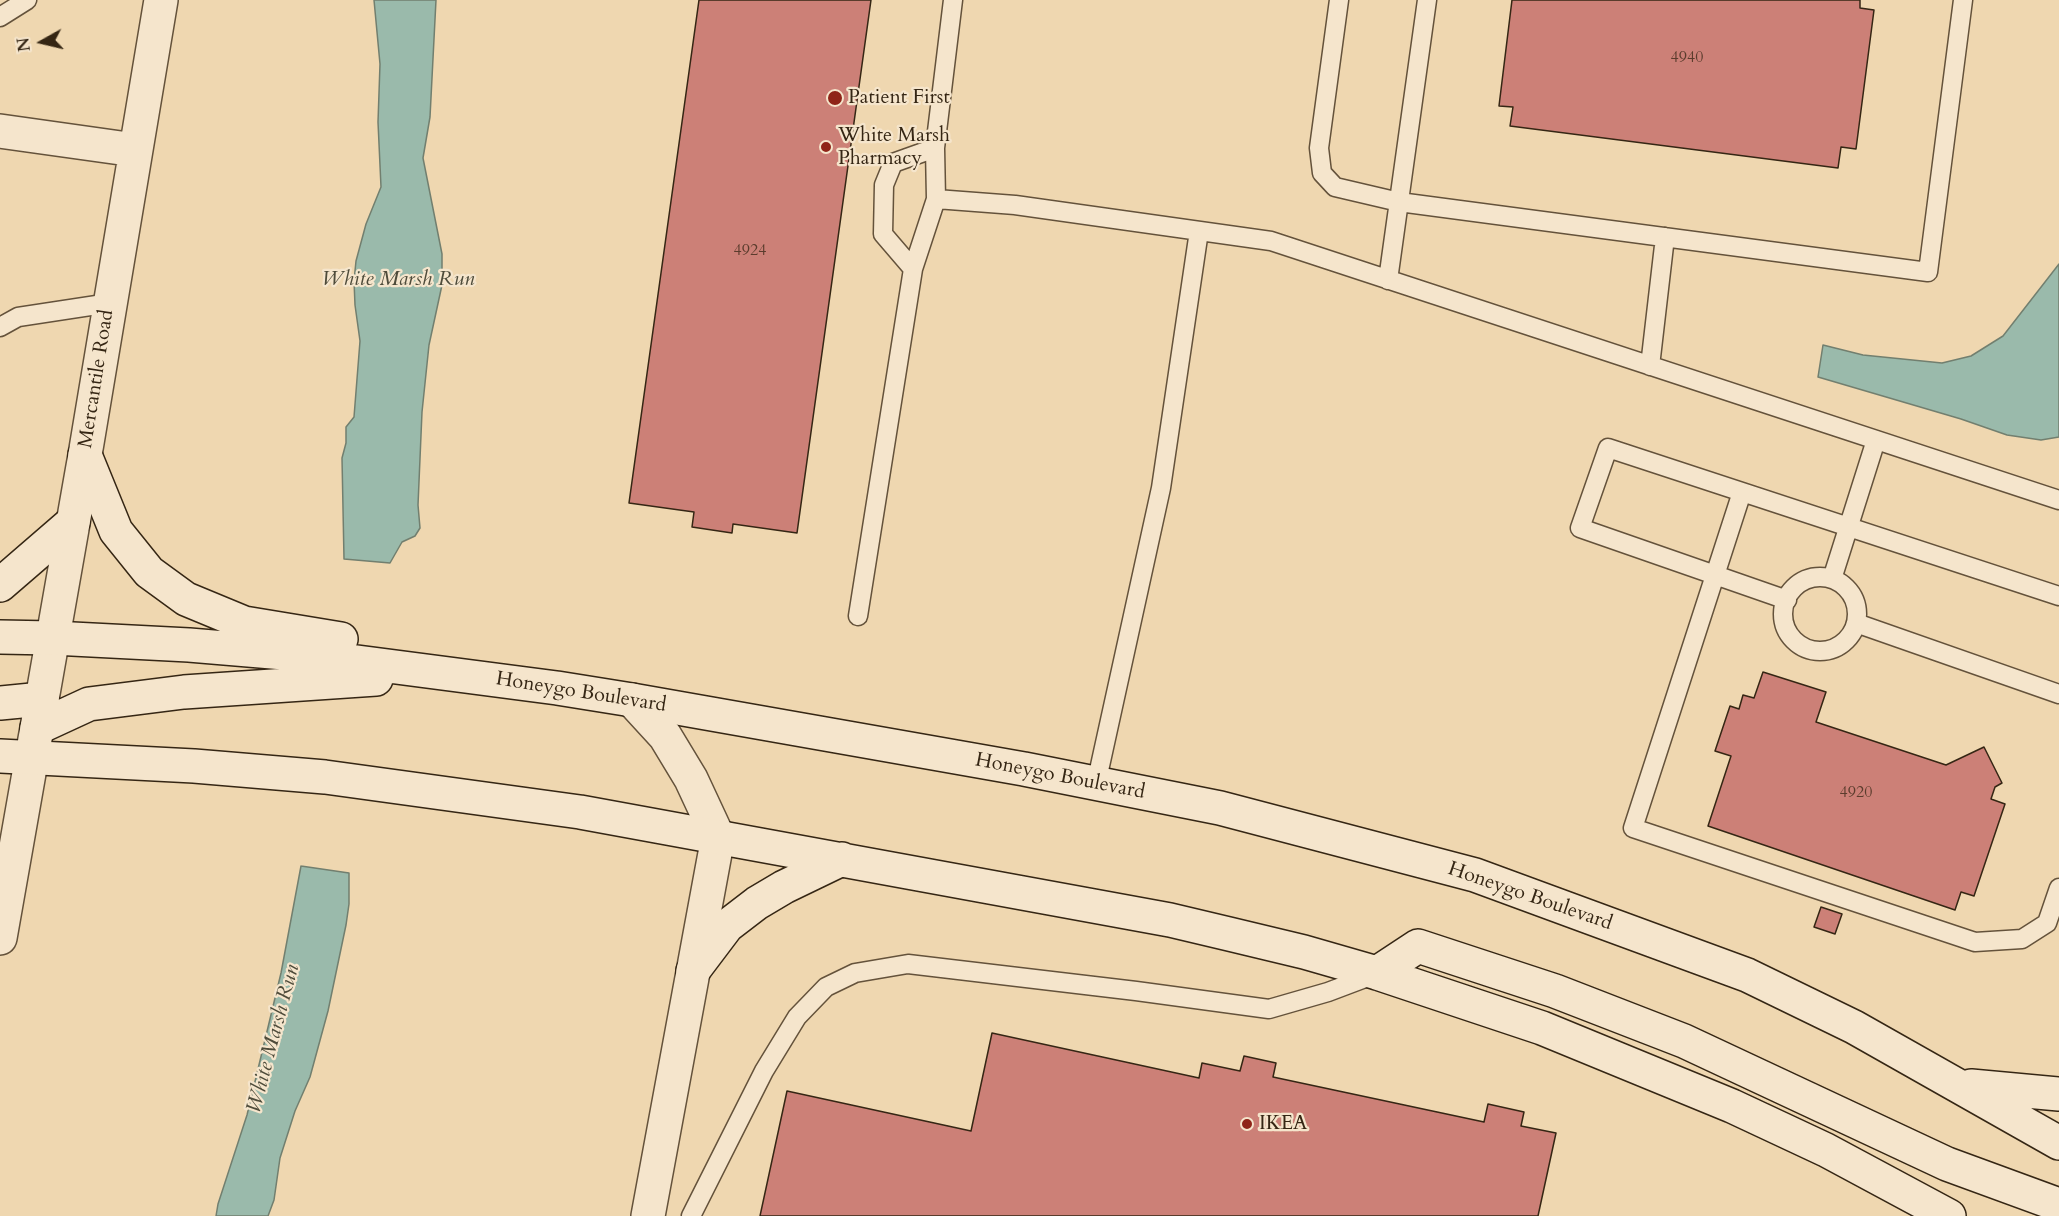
<!DOCTYPE html>
<style>
body{margin:0}
#map{position:relative;width:2059px;height:1216px;overflow:hidden;background:#efd7b0;font-family:Cardo,serif}
canvas{display:block}
.north{position:absolute;left:12px;top:12px;width:60px;height:60px;-webkit-text-stroke:4px #f5e5cc;paint-order:stroke;rotate:262deg;font-size:16px;font-weight:700;line-height:24px;text-align:center;color:#352614}
.north::after{content:'';display:block;margin:auto;width:21px;height:27px;background:#352614;clip-path:polygon(50% 0,100% 100%,50% 72%,0 100%)}
</style>
<div id="map">
<canvas width="2059" height="1216"></canvas>
<div class="north">N</div>
</div>
<script>
const context = document.querySelector('canvas').getContext('2d');
context.lineJoin = 'round';
function fill(path, color) { context.fillStyle = color; context.fill(path, 'evenodd'); }
const shape = rows => new Path2D(rows.map(r => 'M' + r).join(''));
function trace(path, color, width, dash) { context.strokeStyle = color; context.lineWidth = width; context.lineCap = dash ? 'butt' : 'round'; context.setLineDash(dash || []); context.stroke(path); }
function label(font, color, halo, rows, align = 'center') {
  context.font = font + ' Cardo,serif'; context.lineWidth = 4.5; context.setLineDash([]); context.textBaseline = 'middle'; context.strokeStyle = halo; context.fillStyle = color; for (const [text, x, y, turn = 0] of rows) {
    context.save(); context.translate(x, y); context.rotate((+turn || 0) * Math.PI / 180); context.textAlign = isNaN(turn) ? turn : align; if (halo) context.strokeText(text, 0, 0); context.fillText(text, 0, 0); context.restore();
  }
}
const water = shape([
 [374,0,436,0,430,117,423,158,442,254,442,285,429,345,422,412,418,505,420,528,415,536,402,542,390,563,344,559,342,458,346,443,346,427,354,417,360,341,355,305,354,281,356,261,366,224,381,187,378,122,380,64,374,0],
 [2059,264,2059,437,2041,440,2007,435,1961,419,1818,377,1823,345,1863,355,1942,363,1971,356,2003,336,2059,264],
 [301,866,349,873,349,904,346,925,328,1011,310,1077,295,1111,280,1158,274,1200,268,1216,216,1216,218,1204,247,1115,281,973,301,866]
]);
fill(water, '#9abaab');
trace(water, '#727f6f', 1.5);
const building = shape([
 [699,0,871,0,797,533,733,524,732,533,692,527,694,512,629,503,699,0],
 [1512,0,1860,0,1860,8,1874,10,1856,149,1841,147,1838,168,1510,126,1513,107,1499,106,1512,0],
 [1763,672,1826,692,1816,722,1946,765,1984,747,2002,783,1995,787,1991,799,2005,804,1974,896,1961,892,1955,910,1708,826,1731,756,1715,751,1730,706,1739,709,1743,695,1754,698,1763,672],
 [1821,907,1842,914,1835,934,1814,927,1821,907],
 [992,1033,1199,1078,1202,1063,1240,1071,1244,1056,1276,1063,1273,1077,1484,1122,1488,1104,1524,1112,1521,1126,1556,1133,1538,1216,760,1216,787,1091,971,1131,992,1033]
]);
fill(building, '#cc8077');
trace(building, '#352614', 1.5);
const service = shape([
 [1339,0,1319,148,1322,173,1335,187,1399,202,1928,272,1963,0],
 [0,17,27,0],
 [936,199,1015,205,1271,241,2059,500],
 [913,269,883,234,884,185,893,163,935,148],
 [1388,280,1427,0],
 [0,327,18,317,110,303],
 [1650,366,1665,237],
 [1742,492,1633,828,1975,942,2022,939,2047,923,2059,888],
 '1783 614a37 37 0 1 1 74 0a37 37 0 1 1-74 0Z',
 [1832,579,1876,440],
 [1787,600,1580,528,1608,448,2059,596],
 [858,616,913,269,936,199,935,148,953,0],
 [1856,623,2059,694],
 [1096,784,1161,488,1199,231],
 [691,1216,764,1071,797,1017,826,987,855,973,908,964,1136,991,1269,1009,1328,992,1373,975]
]);
const minor = shape([
 [0,131,135,150],
 [632,700,665,736,691,779,718,837,648,1216],
 [0,938,85,455,161,0]
]);
const secondary = shape([
 [85,455,116,531,149,572,186,599,244,623,341,639],
 [0,585,73,522],
 [0,637,53,638,189,645,296,654,557,688,632,700,1024,769,1220,808,1475,875,1747,975,1854,1027,2059,1143],
 [0,703,42,699],
 [37,728,89,704,184,692,376,679],
 [0,756,194,766,325,777,580,812,1170,920,1229,934,1304,952,1377,973,1542,1028,1732,1106,1826,1150,1949,1216],
 [693,971,727,926,757,903,784,887,842,859],
 [1377,973,1418,946,1555,991,1684,1041,1947,1164,2059,1205],
 [1971,1086,2059,1094]
]);
trace(service, '#64523b', 21);
trace(minor, '#64523b', 36);
trace(secondary, '#352614', 36);
trace(service, '#f5e5cc', 18);
trace(minor, '#f5e5cc', 33);
trace(secondary, '#f5e5cc', 33);
for (const [x, y, r, color] of [
 [835,98,8,"#8f2418"],
 [826,147,6,"#8f2418"],
 [1247,1124,6,"#8f2418"]
]) { const dot = new Path2D(); dot.arc(x, y, r, 0, 2 * Math.PI); context.fillStyle = color; context.fill(dot); trace(dot, '#f5e5cc', 2); }
label('16px', '#5b3c2d', null, [
 ["4940",1687,58],
 ["4924",750,251],
 ["4920",1856,793]
]);
label('20px', '#352614', '#f5e5cc', [
 ["Patient First",848,98],
 ["White Marsh",838,136],
 ["Pharmacy",838,159],
 ["IKEA",1259,1124]
], 'left');
label('20px', '#352614', '#f5e5cc', [
 ["Mercantile Road",97,379,-81],
 ["Honeygo Boulevard",581,693,9],
 ["Honeygo Boulevard",1060,777,11],
 ["Honeygo Boulevard",1530,897,19]
]);
label('italic 21px', '#4e4b3a', '#f5e5cc', [
 ["White Marsh Run",398,280],
 ["White Marsh Run",274,1039,-75]
]);
</script>
